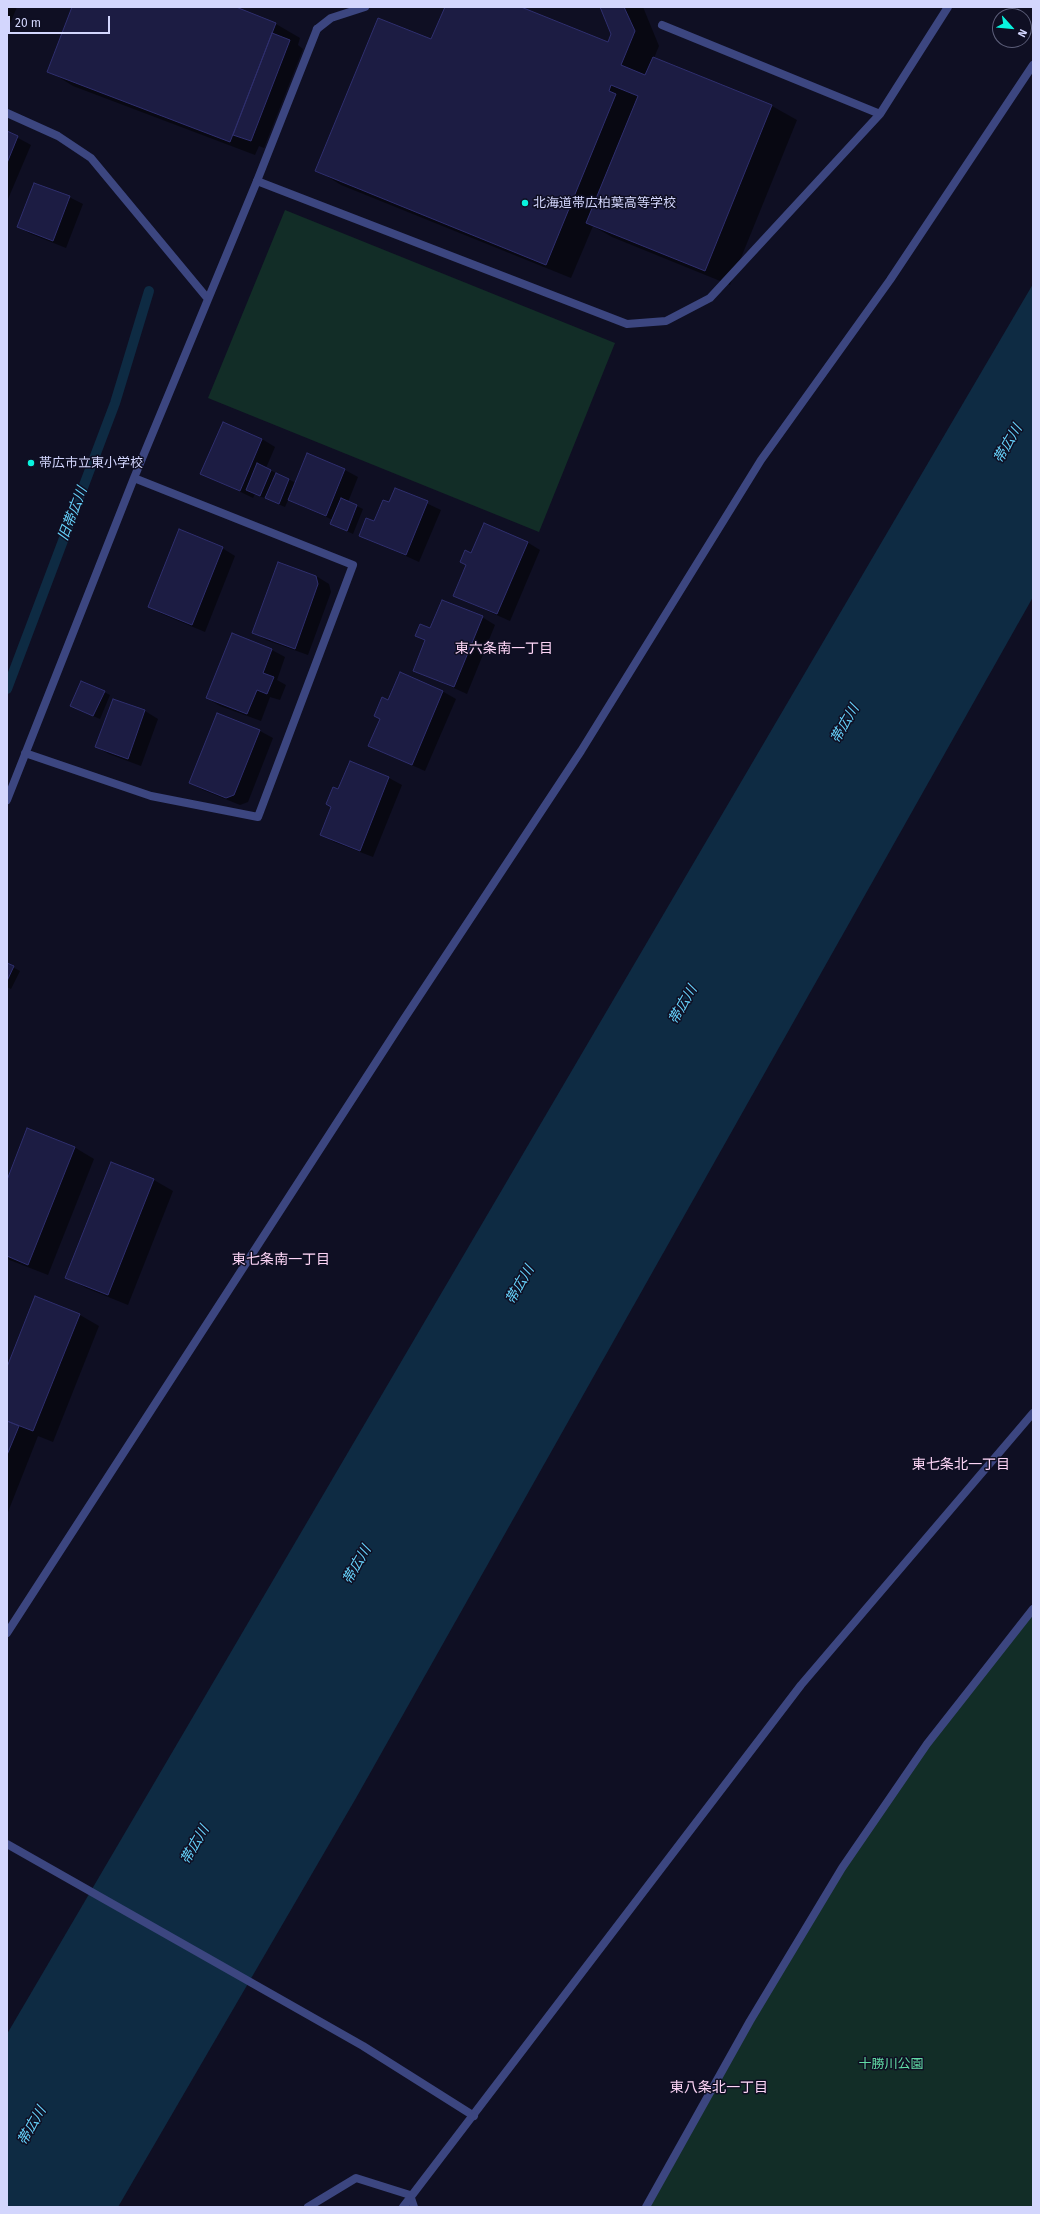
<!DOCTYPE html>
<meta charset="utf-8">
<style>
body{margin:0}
#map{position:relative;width:1040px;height:2214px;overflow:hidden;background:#0f0f23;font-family:"Fira Sans",sans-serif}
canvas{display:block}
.frame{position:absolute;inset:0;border:8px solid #d3d6fd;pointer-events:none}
.north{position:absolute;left:992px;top:8px;width:40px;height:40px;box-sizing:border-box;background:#0f0f23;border:1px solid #5d5f7a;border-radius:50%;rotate:117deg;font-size:11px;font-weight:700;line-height:16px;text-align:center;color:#d3d6fd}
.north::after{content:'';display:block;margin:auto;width:14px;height:18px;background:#09f3de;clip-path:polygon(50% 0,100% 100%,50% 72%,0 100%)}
.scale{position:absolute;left:8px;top:16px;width:102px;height:18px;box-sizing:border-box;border:2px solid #d3d6fd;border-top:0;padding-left:5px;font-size:12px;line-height:14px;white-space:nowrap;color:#d3d6fd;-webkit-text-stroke:3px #0f0f23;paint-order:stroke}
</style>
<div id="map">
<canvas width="1040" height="2214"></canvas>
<div class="frame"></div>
<div class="north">N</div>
<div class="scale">20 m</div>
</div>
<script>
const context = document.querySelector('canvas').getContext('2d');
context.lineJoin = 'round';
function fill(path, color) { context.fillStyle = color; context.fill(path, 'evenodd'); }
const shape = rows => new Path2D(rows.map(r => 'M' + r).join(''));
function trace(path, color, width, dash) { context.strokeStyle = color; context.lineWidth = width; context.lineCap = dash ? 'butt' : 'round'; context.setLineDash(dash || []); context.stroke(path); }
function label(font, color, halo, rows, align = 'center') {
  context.font = font + ' "Fira Sans","Noto Sans JP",sans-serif'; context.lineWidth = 3; context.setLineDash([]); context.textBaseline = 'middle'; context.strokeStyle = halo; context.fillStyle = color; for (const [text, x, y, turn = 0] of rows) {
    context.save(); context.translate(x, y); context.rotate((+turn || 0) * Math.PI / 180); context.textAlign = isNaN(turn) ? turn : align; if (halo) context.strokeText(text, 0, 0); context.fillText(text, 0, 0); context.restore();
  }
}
fill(shape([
 [285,210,615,343,539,532,208,398],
 [1033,1609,1033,2207,646,2207,842,1868,927,1744]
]), '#122d27');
fill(shape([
 [1033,284,1033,597,356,1798,118,2207,7,2207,7,2034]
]), '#0e2b43');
fill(shape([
 [7,7,17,7,7,31],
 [74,7,233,7,276,24,300,38,298,45,303,49,264,148,259,146,255,155,73,86,49,71],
 [446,7,518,7,608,44,612,34,601,7,643,7,659,46,654,58,772,106,797,120,730,285,612,237,593,226,571,278,341,185,317,170,432,41],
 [7,132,31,145,8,199,7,198],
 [69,197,83,204,66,248,31,234,18,227],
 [262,439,275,447,266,468,296,483,307,455,345,470,358,477,348,502,363,509,353,534,332,524,333,520,288,500,285,507,255,494,253,498,202,473],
 [396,489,441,510,419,562,360,535,375,523,390,503],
 [527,542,540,550,510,621,454,596,472,554],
 [222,548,235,556,205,632,162,614,149,607],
 [316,576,329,584,331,592,308,655,266,640,253,632],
 [482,617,495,625,467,694,414,670,426,641,417,636,431,629],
 [232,635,272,650,285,657,277,680,286,685,280,700,270,697,261,721,220,706,207,698],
 [442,691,456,699,425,771,369,746,389,701],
 [104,692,110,695,100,719,77,709],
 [113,700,145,711,158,719,141,766,109,754,96,747],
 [218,714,260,731,273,738,248,802,240,805,203,790,190,783],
 [351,762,389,778,402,785,373,857,334,842,321,834],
 [7,964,20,971,11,989,7,987],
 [74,1147,94,1159,48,1275,7,1259,7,1183],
 [154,1180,173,1191,128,1305,86,1288,66,1277],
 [36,1297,80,1315,99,1326,53,1442,38,1436,8,1512,7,1369]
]), '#0007');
trace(shape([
 [7,689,115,403,149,291]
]), '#0e2b43', 10);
const building = shape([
 [72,7,236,7,276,23,230,142,47,72,72,7],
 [445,7,521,7,608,42,611,34,600,7,624,7,635,31,621,65,645,75,653,57,772,105,705,271,586,223,638,96,611,85,609,91,616,94,546,265,315,171,378,18,431,39,445,7],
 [272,33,290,40,251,141,233,135,272,33],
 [7,131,18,136,7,163,7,131],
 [34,183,70,196,53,241,17,227,34,183],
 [223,422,262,439,240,491,200,474,223,422],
 [307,453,345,469,326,516,288,500,307,453],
 [257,463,271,470,260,496,246,490,257,463],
 [276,473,289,479,279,504,265,498,276,473],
 [395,488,428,501,406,555,359,536,366,518,374,521,383,500,389,502,395,488],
 [341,498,357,505,347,531,330,524,341,498],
 [484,523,528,542,497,614,453,596,466,565,460,562,465,550,471,553,484,523],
 [179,529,223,547,192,625,148,607,179,529],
 [278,562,316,576,318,584,295,649,252,633,278,562],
 [442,600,483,616,454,687,413,671,425,640,415,636,420,624,430,628,442,600],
 [232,633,272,649,263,673,274,677,267,694,257,690,247,714,206,698,232,633],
 [400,672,443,691,412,765,368,746,380,719,374,716,382,697,388,700,400,672],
 [81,681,105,691,93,716,70,706,81,681],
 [113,699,145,710,128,759,95,747,113,699],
 [217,713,260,730,234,795,226,798,189,783,217,713],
 [350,761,389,777,360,851,320,835,331,807,326,804,333,787,338,789,350,761],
 [7,963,14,966,7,981,7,963],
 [27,1128,75,1147,28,1265,7,1256,7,1180,27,1128],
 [111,1162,154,1179,108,1295,65,1278,111,1162],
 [35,1296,80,1314,33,1431,7,1421,7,1367,35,1296],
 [7,1421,19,1426,7,1455,7,1421]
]);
fill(building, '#1c1c43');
trace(building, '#2f2f6e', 1);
trace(shape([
 [662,25,880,114],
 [317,29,331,18,365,7],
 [257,181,627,324,666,321,710,298,880,114,948,7],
 [410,2195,414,2207],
 [308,2207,356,2178,410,2195],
 [403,2207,801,1685,1033,1413],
 [646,2207,750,2021,842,1868,927,1744,1033,1609]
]), '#3c4680', 8);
trace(shape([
 [7,113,58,136,91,158,208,299],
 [25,753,151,796,258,817,353,565,134,478],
 [7,800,134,478,257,181,317,29],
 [7,1633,404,1019,581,751,761,460,890,280,1033,65],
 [7,1844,363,2046,474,2116]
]), '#3c4680', 8);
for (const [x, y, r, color] of [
 [525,203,4,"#09f3de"],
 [31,463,4,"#09f3de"]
]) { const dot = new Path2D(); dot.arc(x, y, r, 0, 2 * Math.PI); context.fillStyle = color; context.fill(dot); trace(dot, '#0f0f23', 1.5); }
label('13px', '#d3d6fd', '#0f0f23', [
 ["北海道帯広柏葉高等学校",533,203],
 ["帯広市立東小学校",39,463]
], 'left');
label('13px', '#61dba5', '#0f0f23', [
 ["十勝川公園",891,2064]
]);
label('italic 14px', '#65d0f9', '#0f0f23', [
 ["帯広川",1008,444,-60],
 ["旧帯広川",73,514,-69],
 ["帯広川",845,724,-60],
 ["帯広川",683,1005,-60],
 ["帯広川",520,1285,-60],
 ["帯広川",357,1565,-60],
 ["帯広川",195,1845,-60],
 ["帯広川",32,2126,-60]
]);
label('14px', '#fdd5f6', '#0f0f23', [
 ["東六条南一丁目",504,649],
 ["東七条南一丁目",281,1260],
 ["東七条北一丁目",961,1465],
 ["東八条北一丁目",719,2088]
]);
</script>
